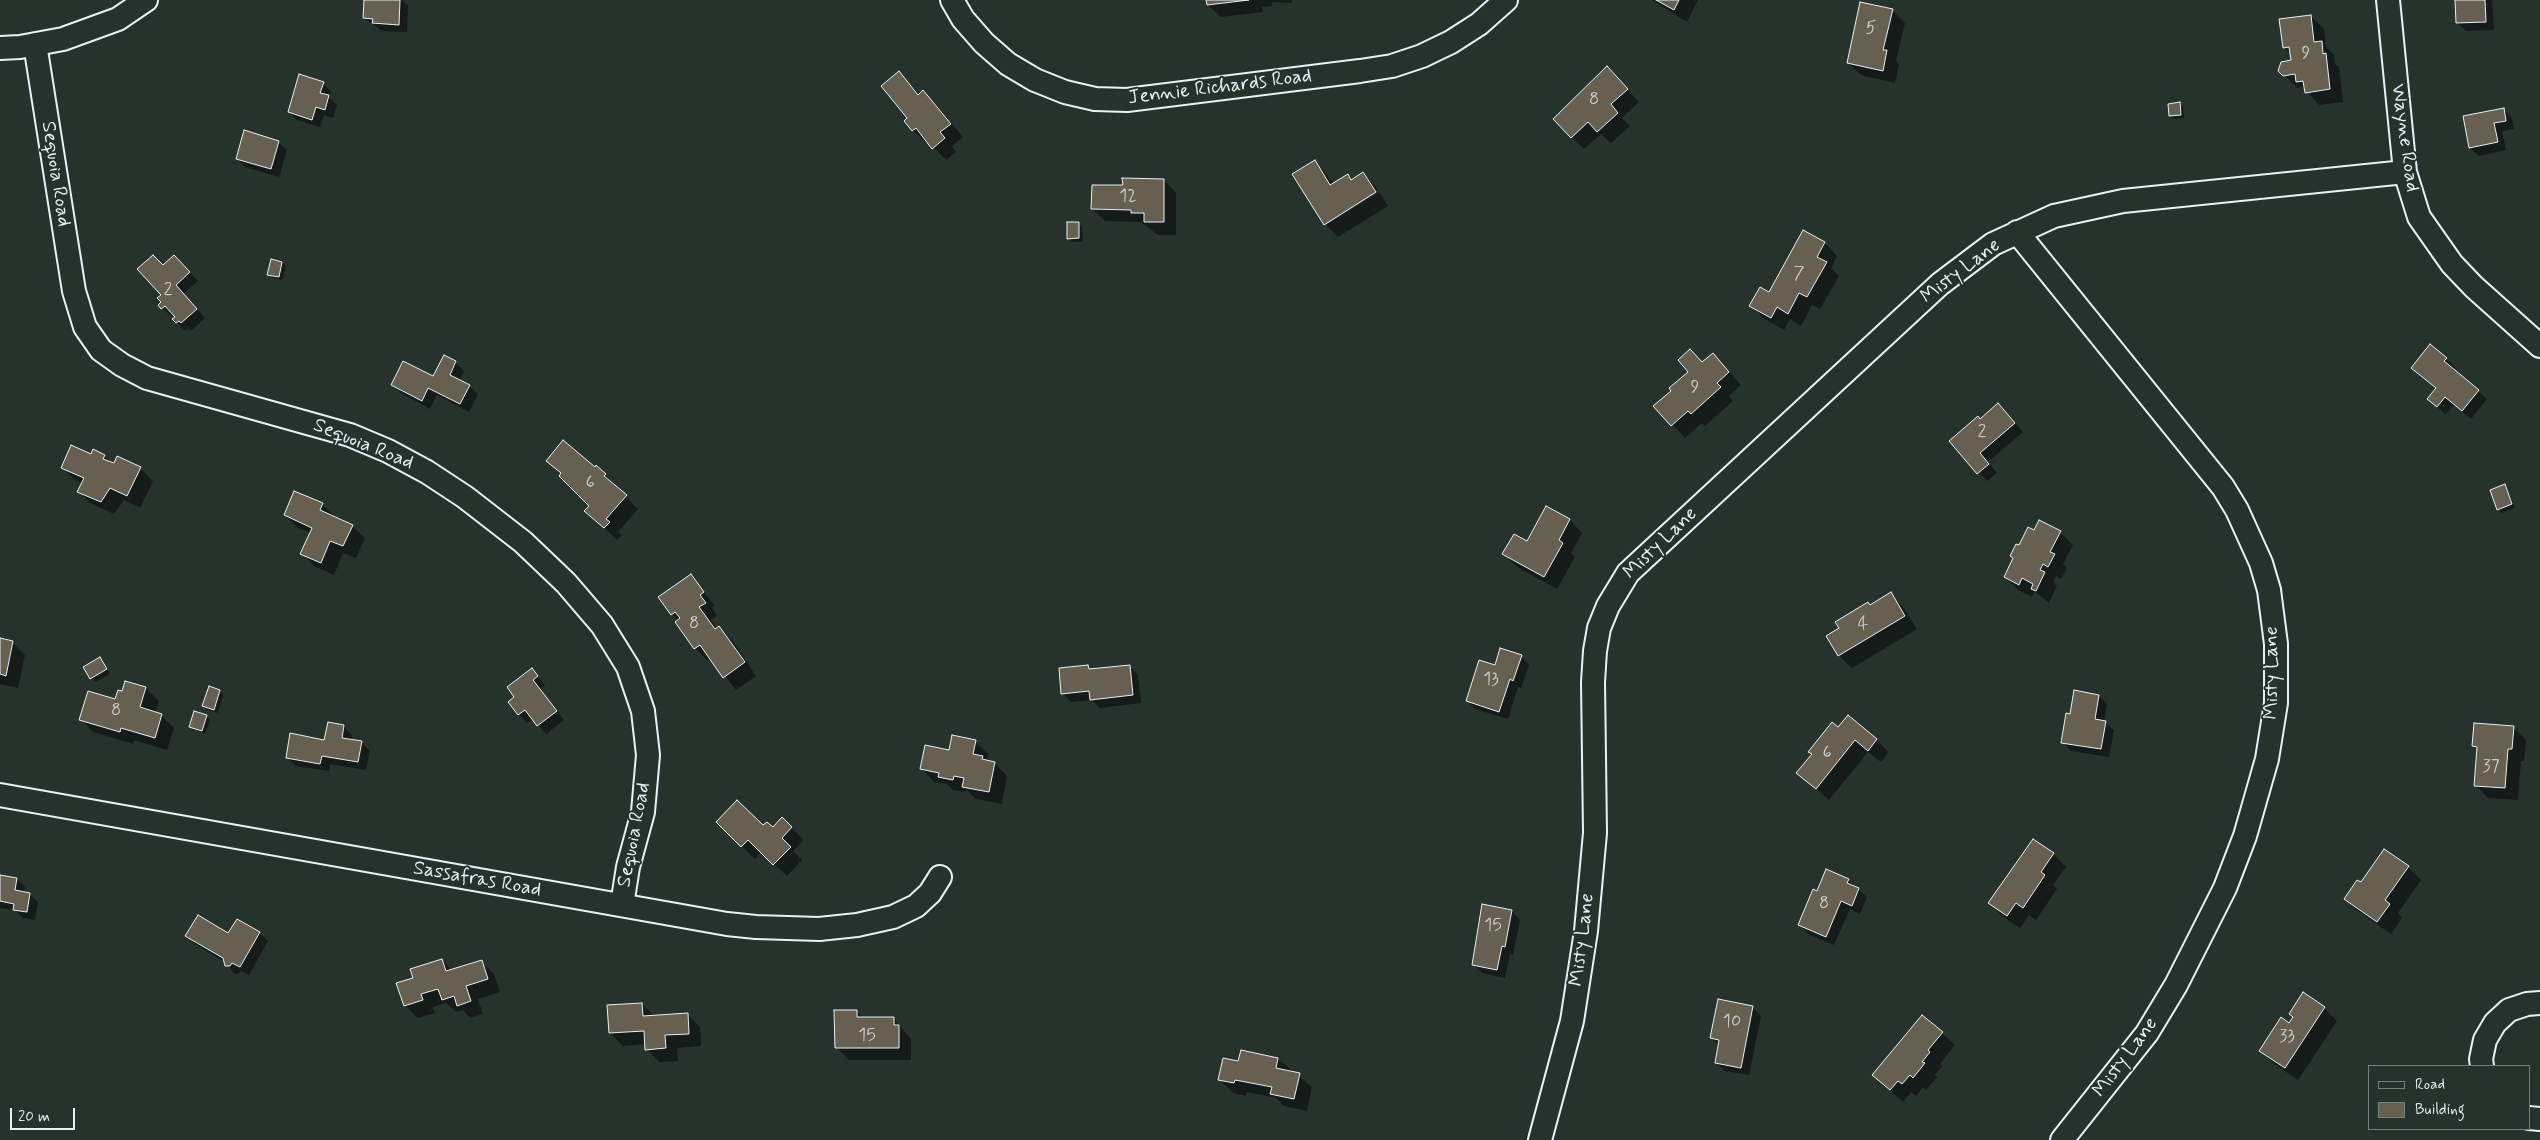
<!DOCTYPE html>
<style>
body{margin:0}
#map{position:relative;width:2540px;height:1140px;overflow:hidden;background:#26332d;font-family:Mynerve,sans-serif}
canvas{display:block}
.legend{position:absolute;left:2368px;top:1065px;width:162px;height:65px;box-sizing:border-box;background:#26332d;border:1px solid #747f7e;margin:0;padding:6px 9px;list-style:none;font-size:15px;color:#e8f1f8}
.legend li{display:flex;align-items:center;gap:10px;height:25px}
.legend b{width:25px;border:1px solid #747f7e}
.scale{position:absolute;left:10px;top:1108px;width:65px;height:22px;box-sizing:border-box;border:2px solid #e8f1f8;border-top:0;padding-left:6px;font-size:15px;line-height:18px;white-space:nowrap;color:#e8f1f8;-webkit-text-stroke:4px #26332d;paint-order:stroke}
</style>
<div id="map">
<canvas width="2540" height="1140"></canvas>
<ul class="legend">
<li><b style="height:6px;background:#26332d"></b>Road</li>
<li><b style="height:14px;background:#675f50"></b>Building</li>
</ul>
<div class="scale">20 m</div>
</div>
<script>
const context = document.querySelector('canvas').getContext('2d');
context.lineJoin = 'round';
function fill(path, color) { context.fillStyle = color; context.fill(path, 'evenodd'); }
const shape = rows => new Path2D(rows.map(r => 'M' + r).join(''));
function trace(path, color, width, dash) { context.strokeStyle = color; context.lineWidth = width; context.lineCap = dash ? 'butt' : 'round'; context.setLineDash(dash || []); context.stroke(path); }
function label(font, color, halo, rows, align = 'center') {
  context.font = font + ' Mynerve,sans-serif'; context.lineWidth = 4; context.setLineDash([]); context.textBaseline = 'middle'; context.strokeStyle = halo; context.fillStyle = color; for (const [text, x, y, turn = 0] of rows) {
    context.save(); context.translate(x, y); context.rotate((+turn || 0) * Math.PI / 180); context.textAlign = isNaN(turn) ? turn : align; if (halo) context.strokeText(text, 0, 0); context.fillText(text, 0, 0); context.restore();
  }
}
fill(shape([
 [375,0,402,0,408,6,407,32,382,31,364,18],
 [1207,0,1292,0,1292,3,1272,2,1272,6,1262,7,1263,12,1221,17,1208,5],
 [1652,0,1698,0,1687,22],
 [2456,0,2492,0,2494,30,2466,31,2457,23],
 [1892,10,1905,23,1896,61,1899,64,1895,83,1861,75,1848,63],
 [2311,16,2324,29,2326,47,2334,55,2335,64,2339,67,2343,102,2319,105,2303,87,2297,88,2280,70,2292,61,2291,54,2284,47],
 [1607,68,1639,102,1622,118,1630,126,1611,143,1601,134,1584,149,1572,137,1580,96,1578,94],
 [899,73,920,95,923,92,936,105,963,137,952,146,956,152,946,160,928,141,926,143,913,130],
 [323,83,331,92,329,98,337,105,333,118,324,115,320,127,297,120,289,112],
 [2179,104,2183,107,2184,118,2174,119,2170,115],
 [2503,109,2512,118,2514,129,2502,131,2506,150,2479,156,2470,148],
 [278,142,287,150,279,177,245,167,237,159],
 [1315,161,1334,184,1348,176,1352,180,1363,173,1378,190,1326,222,1326,225,1379,192,1388,206,1338,237,1325,224],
 [1164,180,1176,193,1176,235,1158,235,1141,222,1105,221,1092,209,1124,187],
 [1079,223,1082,227,1083,242,1072,242,1068,238],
 [1804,232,1825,243,1837,256,1831,268,1839,276,1820,309,1812,305,1801,326,1790,319,1784,330,1763,318,1751,305,1770,294],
 [282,263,286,267,282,280,273,278,269,274],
 [183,265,198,281,183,294,205,318,191,331,188,328,185,331,174,319,176,317,174,314,171,316,160,306,163,302,163,267],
 [2430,346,2455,367,2452,370,2487,399,2471,419,2454,405,2446,414,2437,407,2437,389,2412,368],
 [1713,354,1741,385,1729,396,1733,401,1705,426,1702,423,1685,438,1655,406,1689,372],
 [444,357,456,363,464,371,459,381,469,386,478,394,469,412,437,395,430,409,401,393,392,385,433,377],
 [2007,413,2023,432,1988,462,1997,473,1987,481,1951,441,1981,420],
 [105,456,114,465,140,468,153,481,140,508,124,500,114,514,92,504,79,492,83,484,75,480,62,467],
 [548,460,595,469,596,467,638,509,618,532,622,535,617,540,586,511,591,506],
 [2505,486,2508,490,2515,508,2502,513,2498,509],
 [322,504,335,517,352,526,365,538,356,558,343,553,334,575,314,566,302,553,311,533,298,528,285,515],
 [1547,508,1570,520,1582,533,1571,553,1575,557,1557,589,1517,567,1504,554,1527,543],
 [2060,532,2073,545,2063,564,2067,568,2061,579,2056,576,2053,582,2057,586,2049,603,2034,591,2032,597,2018,590,2005,577,2019,547],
 [690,576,715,606,712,608,717,616,711,620,717,629,719,628,732,640,756,676,736,690,711,659,708,661,695,648,679,621,672,614],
 [1890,594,1903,607,1917,629,1852,668,1839,656,1827,636],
 [0,639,12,642,25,655,18,688,0,684],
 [1521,656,1529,665,1521,688,1518,687,1508,719,1475,709,1467,700,1495,666],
 [100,658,110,674,95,682,85,667],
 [1088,666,1092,670,1129,666,1138,675,1141,703,1100,708,1092,700,1071,702,1063,693],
 [532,670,545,685,540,689,564,720,546,734,533,719,527,723,509,702,516,697],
 [126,682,146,688,159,701,155,713,161,715,174,728,167,750,134,740,133,744,93,732,81,719,116,701,123,693],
 [219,691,223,695,218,713,208,710,204,706],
 [2099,696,2107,704,2104,722,2114,730,2109,757,2071,751,2063,742,2071,716],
 [206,716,210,720,205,734,190,727],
 [343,726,352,735,351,740,361,742,370,751,366,770,330,764,329,771,296,766,287,757,325,741],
 [2513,727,2526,740,2524,761,2521,761,2518,800,2488,798,2476,785,2478,751,2473,746],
 [1838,729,1876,740,1889,752,1881,762,1868,752,1829,800,1798,773],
 [975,741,988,754,987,761,995,763,1007,776,1002,804,976,799,966,789,965,792,953,790,947,784,934,782,922,769,950,751],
 [782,819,804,840,793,851,802,860,787,876,761,852,755,859,730,835,763,827,773,829],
 [2053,854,2066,867,2053,885,2057,889,2036,920,2029,915,2020,928,2002,916,1990,903],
 [2408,867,2421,880,2398,913,2402,918,2391,934,2358,911,2345,899,2362,884],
 [1827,871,1848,880,1867,897,1860,914,1850,909,1834,945,1808,934,1799,925],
 [0,876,17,879,25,887,24,893,29,894,38,902,35,920,23,918,15,910,0,908],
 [1483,905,1512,911,1520,920,1513,955,1510,954,1505,978,1482,973,1474,965],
 [259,933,268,941,249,975,241,971,238,974,234,973,225,962,195,944,187,936],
 [442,960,452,971,481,961,494,974,500,992,478,999,483,1014,470,1018,463,1010,456,1012,446,1003,433,1007,435,1013,418,1018,405,1006],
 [642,1004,655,1017,687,1014,700,1027,701,1046,677,1048,678,1061,659,1062,647,1049,646,1044,623,1046,610,1033],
 [1752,1007,1761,1016,1749,1075,1725,1071,1716,1062,1720,1046,1712,1038],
 [2324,1008,2337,1021,2298,1080,2273,1063,2260,1051,2289,1024],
 [856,1011,863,1018,893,1018,911,1039,911,1060,849,1060,836,1047],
 [1942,1033,1955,1045,1940,1064,1942,1066,1935,1075,1937,1077,1926,1090,1923,1087,1916,1096,1911,1092,1903,1102,1874,1075],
 [1278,1059,1312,1087,1307,1111,1284,1106,1276,1098,1247,1092,1246,1096,1233,1093,1220,1080,1239,1063]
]), '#0007');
const building = shape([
 [364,0,400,0,399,25,372,23,373,19,363,18,364,0],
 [1206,0,1249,0,1207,5,1206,0],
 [1656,0,1679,0,1674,10,1656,0],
 [2455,0,2485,0,2486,22,2456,23,2455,0],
 [1860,2,1893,9,1883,50,1887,50,1883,71,1847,63,1860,2],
 [2311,15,2314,42,2322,41,2323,54,2326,53,2330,89,2305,93,2303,81,2296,82,2295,74,2283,76,2278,71,2281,62,2291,60,2289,47,2283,48,2279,19,2311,15],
 [1607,66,1628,89,1611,104,1618,113,1597,132,1588,122,1571,138,1553,119,1607,66],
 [899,71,918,95,923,90,951,124,940,132,945,138,932,149,916,128,912,131,904,121,907,118,881,86,899,71],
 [299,74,324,82,320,93,329,95,325,110,316,107,312,120,288,112,299,74],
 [2180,102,2181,115,2169,116,2168,104,2180,102],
 [2504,108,2506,121,2494,123,2498,142,2469,148,2463,116,2504,108],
 [244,130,279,141,271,169,236,159,244,130],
 [1315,160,1330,185,1348,174,1351,180,1363,172,1376,192,1324,225,1292,174,1315,160],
 [1122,178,1164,179,1164,222,1144,222,1144,213,1131,213,1131,210,1091,209,1092,185,1123,185,1122,178],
 [1067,222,1079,222,1079,238,1067,239,1067,222],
 [1803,230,1825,242,1817,257,1827,262,1807,297,1799,293,1788,314,1777,307,1771,318,1749,306,1760,287,1769,292,1803,230],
 [153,255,163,265,174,255,190,272,176,285,197,309,181,323,179,321,176,323,172,319,175,317,165,306,161,309,158,305,161,302,157,298,161,295,137,269,153,255],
 [271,259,282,262,279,277,267,275,271,259],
 [2430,344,2447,358,2444,361,2479,390,2462,411,2445,397,2437,407,2427,399,2436,388,2411,368,2430,344],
 [1690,349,1702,362,1713,353,1729,372,1717,383,1721,387,1691,414,1688,411,1671,426,1653,406,1671,391,1669,388,1688,372,1678,360,1690,349],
 [444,355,456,361,450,375,470,385,460,404,428,388,422,401,391,385,403,361,433,376,444,355],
 [1998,403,2015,423,1980,453,1989,464,1977,474,1949,441,1978,416,1980,419,1998,403],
 [563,440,595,467,596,465,606,474,604,476,627,495,606,519,610,522,604,528,584,511,589,506,559,476,561,473,546,461,563,440],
 [71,445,91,454,93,449,105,455,103,459,114,463,117,456,141,467,127,496,110,488,101,502,77,492,84,478,61,468,71,445],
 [2505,484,2512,504,2497,510,2490,490,2505,484],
 [294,491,323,503,320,510,353,525,343,546,330,541,321,563,300,554,312,528,284,515,294,491],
 [1546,506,1570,519,1559,540,1563,543,1544,577,1502,554,1514,534,1527,541,1546,506],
 [2039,520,2061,531,2050,552,2055,554,2048,567,2043,564,2040,570,2045,572,2036,591,2031,589,2033,584,2022,578,2019,585,2004,577,2013,558,2010,556,2016,544,2019,545,2028,527,2034,530,2039,520],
 [691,574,704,592,700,595,706,603,699,607,715,629,719,626,745,662,723,678,700,645,694,649,675,622,680,618,675,612,671,615,658,597,691,574],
 [1891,592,1905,616,1838,656,1826,636,1839,628,1835,622,1868,602,1870,605,1891,592],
 [0,638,13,641,6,676,0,674,0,638],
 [1500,648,1522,655,1513,681,1510,679,1499,712,1466,701,1479,660,1495,665,1500,648],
 [100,657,107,669,90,679,83,667,100,657],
 [1088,665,1089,669,1130,665,1133,695,1090,700,1089,691,1061,694,1059,668,1088,665],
 [532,668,538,676,533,680,557,711,537,726,525,710,518,715,508,702,514,697,507,687,532,668],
 [125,681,146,687,140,707,162,714,155,738,121,728,120,732,79,720,88,691,115,699,118,690,122,691,125,681],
 [209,686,220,690,214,710,202,706,209,686],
 [2074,690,2099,695,2095,719,2106,721,2101,749,2061,743,2066,713,2070,714,2074,690],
 [194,711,207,715,202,731,189,727,194,711],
 [1848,715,1877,739,1868,751,1855,740,1816,789,1796,773,1812,754,1808,752,1832,722,1838,727,1848,715],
 [328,722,344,725,342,738,362,741,358,762,322,756,320,764,286,758,290,733,324,740,328,722],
 [2474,723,2514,726,2512,749,2508,749,2505,788,2474,786,2477,747,2472,746,2474,723],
 [952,735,976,740,973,754,983,756,982,759,995,762,989,792,962,787,964,778,954,776,953,780,938,777,939,773,920,769,925,745,949,750,952,735],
 [737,800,763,825,767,822,773,827,782,817,792,827,782,838,791,847,773,865,748,840,741,847,716,822,737,800],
 [2033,839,2054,853,2041,872,2045,875,2023,908,2016,903,2007,916,1988,903,2033,839],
 [2384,849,2409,866,2385,900,2390,904,2377,922,2344,899,2357,880,2361,882,2384,849],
 [1826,869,1849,879,1847,883,1859,888,1852,906,1841,901,1826,937,1798,925,1813,889,1817,891,1826,869],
 [0,875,17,878,15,890,30,893,27,912,13,910,14,904,0,901,0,875],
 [1482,904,1512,910,1505,947,1502,946,1497,970,1472,965,1482,904],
 [198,915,228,933,237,919,260,932,240,967,232,963,230,966,225,966,223,958,185,936,198,915],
 [442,959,446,971,482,960,488,979,466,986,471,1001,457,1006,454,996,442,1000,438,989,421,994,423,1000,404,1006,396,983,413,978,410,969,442,959],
 [2303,992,2325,1007,2285,1068,2259,1051,2281,1017,2289,1023,2293,1017,2289,1014,2303,992],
 [1718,999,1753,1006,1741,1068,1715,1063,1719,1040,1710,1038,1718,999],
 [642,1003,643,1016,688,1013,689,1034,665,1035,666,1048,645,1050,644,1031,609,1033,607,1005,642,1003],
 [834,1010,857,1010,857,1017,894,1017,894,1025,899,1025,899,1048,835,1048,834,1010],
 [1922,1015,1943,1032,1928,1050,1930,1052,1922,1062,1925,1063,1913,1078,1910,1075,1902,1084,1898,1081,1890,1090,1872,1075,1922,1015],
 [1241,1050,1278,1058,1276,1068,1300,1073,1294,1099,1270,1094,1272,1087,1235,1080,1234,1083,1218,1080,1223,1058,1238,1061,1241,1050]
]);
fill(building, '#675f50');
trace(building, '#e8f1f8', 1);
const minor = shape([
 [952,0,963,19,984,43,1008,64,1035,80,1065,92,1095,99,1127,100,1360,71,1392,66,1422,56,1451,42,1479,24,1506,0],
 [2388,0,2405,172,2419,217,2452,264,2474,287,2540,346],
 [35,44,74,291,85,327,101,350,122,365,147,378,350,435,388,451,427,472,465,497,523,542,566,583,602,625,628,667,643,711,648,755,643,812,628,867,622,905],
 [0,48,20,47,63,39,118,19,146,0],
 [2017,232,2223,487,2237,510,2261,563,2269,590,2276,644,2276,703,2267,759,2245,836,2225,888,2176,985,2147,1033,2062,1140],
 [0,795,727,924,756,927,819,929,857,925,893,917,916,906,930,893,940,877],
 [2482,1066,2481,1059,2485,1040,2495,1023,2509,1010,2527,1004,2540,1003],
 [2529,1118,2540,1119],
 [1540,1140,1572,1021,1586,931,1595,833,1593,682,1595,651,1599,628,1608,606,1628,573,1940,284,1993,244,2054,216,2123,201,2405,172]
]);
trace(minor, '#e8f1f8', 26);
trace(minor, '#26332d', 22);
label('18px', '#c8ccce', null, [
 ["5",1871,29],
 ["9",2306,54],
 ["8",1594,100],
 ["12",1128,197],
 ["7",1799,274],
 ["2",168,290],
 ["9",1695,388],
 ["2",1982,432],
 ["6",590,483],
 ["8",694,624],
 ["4",1863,625],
 ["13",1491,680],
 ["8",116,711],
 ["6",1827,753],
 ["37",2491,767],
 ["8",1824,904],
 ["15",1493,926],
 ["10",1732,1022],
 ["15",867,1036],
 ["33",2287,1037]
]);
label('20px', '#e8f1f8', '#26332d', [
 ["Jennie Richards Road",1220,88,-7],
 ["Wayne Road",2404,138,82],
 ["Sequoia Road",55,174,81],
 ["Misty Lane",1961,272,-37],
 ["Sequoia Road",363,445,22],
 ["Misty Lane",1661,544,-44],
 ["Misty Lane",2273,673,-90],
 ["Sequoia Road",635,835,-79],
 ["Sassafras Road",477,880,10],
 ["Misty Lane",1583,940,-83],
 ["Misty Lane",2126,1058,-53]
]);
</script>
